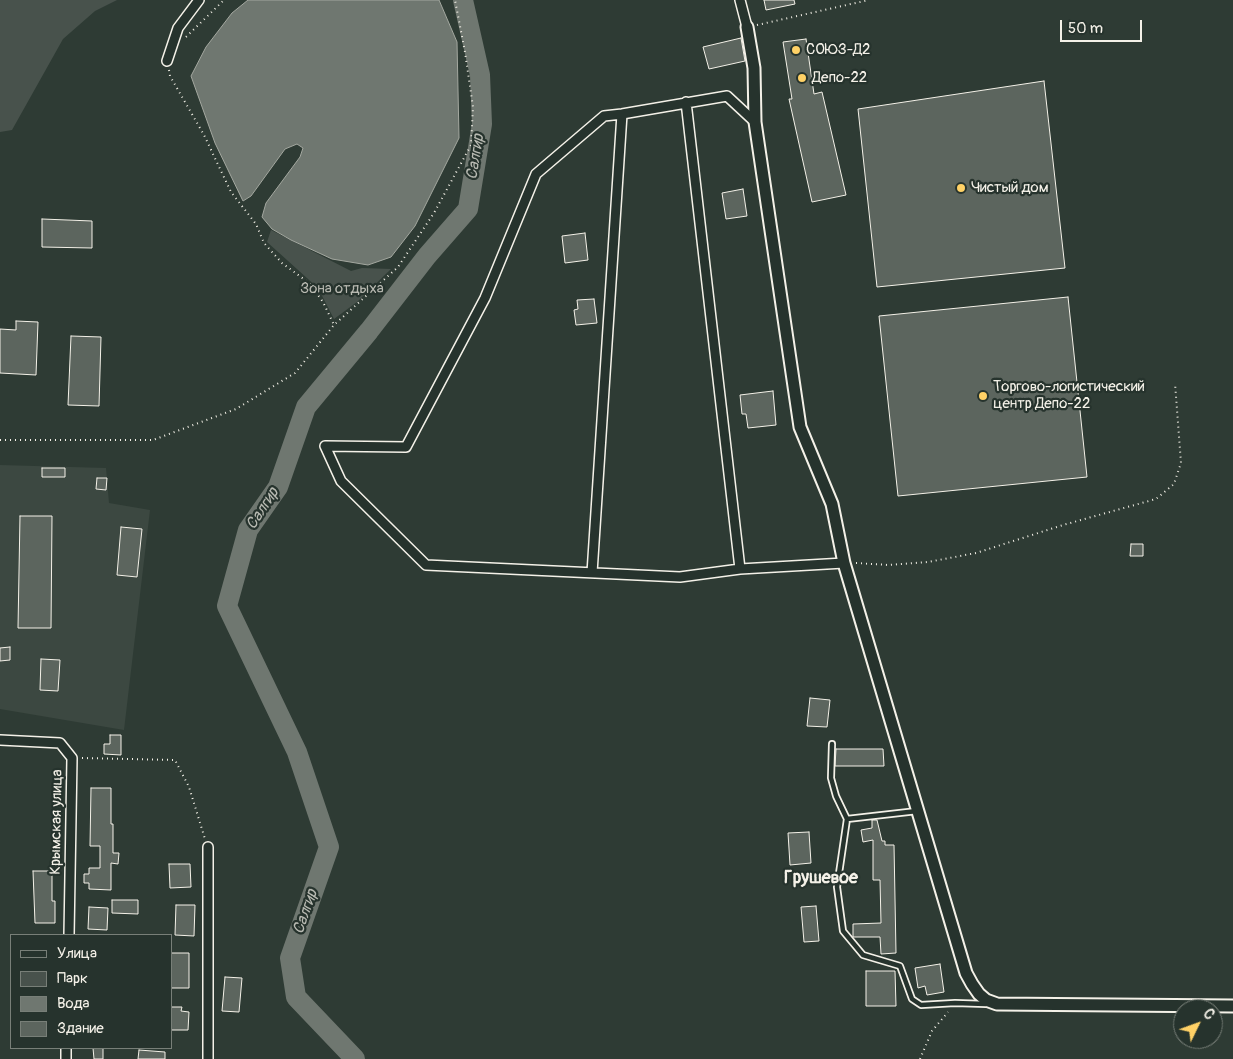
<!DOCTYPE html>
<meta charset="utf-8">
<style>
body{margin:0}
#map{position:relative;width:1233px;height:1059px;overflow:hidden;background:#2e3b34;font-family:Pangolin,sans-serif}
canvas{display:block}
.legend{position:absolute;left:10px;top:934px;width:162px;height:115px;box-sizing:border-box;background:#26332d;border:1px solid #787f78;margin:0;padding:6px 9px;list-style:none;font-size:15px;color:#f4f1e8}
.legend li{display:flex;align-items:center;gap:10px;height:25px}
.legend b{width:25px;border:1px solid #787f78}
.north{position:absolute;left:1173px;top:999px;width:50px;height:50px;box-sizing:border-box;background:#26332d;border:1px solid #787f78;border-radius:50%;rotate:48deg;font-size:14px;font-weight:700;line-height:20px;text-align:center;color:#f4f1e8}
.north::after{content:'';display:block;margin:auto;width:18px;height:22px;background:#ffd166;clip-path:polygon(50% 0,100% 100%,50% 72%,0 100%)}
.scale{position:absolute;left:1060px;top:20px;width:82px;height:22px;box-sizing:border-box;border:2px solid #f4f1e8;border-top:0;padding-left:6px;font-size:15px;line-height:18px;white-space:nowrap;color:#f4f1e8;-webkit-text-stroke:4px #26332d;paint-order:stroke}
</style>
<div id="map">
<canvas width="1233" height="1059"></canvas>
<ul class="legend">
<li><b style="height:6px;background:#26332d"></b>Улица</li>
<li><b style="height:14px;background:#48524c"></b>Парк</li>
<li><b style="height:14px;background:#6f7770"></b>Вода</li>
<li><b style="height:14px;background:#5c655e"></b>Здание</li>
</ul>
<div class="north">С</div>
<div class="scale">50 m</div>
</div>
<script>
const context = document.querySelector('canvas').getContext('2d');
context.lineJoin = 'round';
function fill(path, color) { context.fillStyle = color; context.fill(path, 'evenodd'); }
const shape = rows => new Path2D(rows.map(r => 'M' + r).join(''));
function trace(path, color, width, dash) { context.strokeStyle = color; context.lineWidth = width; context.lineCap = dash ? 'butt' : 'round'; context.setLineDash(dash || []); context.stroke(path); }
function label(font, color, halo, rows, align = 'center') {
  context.font = font + ' Pangolin,sans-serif'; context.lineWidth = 4.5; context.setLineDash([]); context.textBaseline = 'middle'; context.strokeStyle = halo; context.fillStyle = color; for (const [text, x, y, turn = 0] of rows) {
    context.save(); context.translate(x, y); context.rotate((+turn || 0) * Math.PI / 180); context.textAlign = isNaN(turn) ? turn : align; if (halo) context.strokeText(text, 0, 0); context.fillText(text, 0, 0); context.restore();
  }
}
fill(shape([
 [0,465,106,468,109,503,150,510,124,730,0,709]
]), '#3c4841');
fill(shape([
 [0,0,117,0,95,11,63,39,12,130,0,132],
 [271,230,351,271,362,268,391,269,357,302,334,319,318,288,267,242]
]), '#48524c');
const water = shape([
 [248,0,439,0,457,42,459,138,415,226,391,257,368,265,332,259,291,240,272,229,262,217,266,203,300,157,303,148,297,144,285,149,251,196,243,201,215,143,191,76,206,47,232,13,248,0]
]);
fill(water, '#6f7770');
trace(water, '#a4a8a0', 1);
trace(shape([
 [355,1059,296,997,290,958,329,847,297,752,227,606,248,530,278,487,306,407,369,331,427,256,468,209,482,124,480,75,463,0]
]), '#6f7770', 20);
const building = shape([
 [764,0,794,0,795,4,766,10,764,0],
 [741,38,745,61,709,69,703,47,741,38],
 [806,39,814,94,822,92,846,195,812,202,789,99,792,99,783,42,806,39],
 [1044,81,1065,268,877,287,858,109,1044,81],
 [743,189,747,216,726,219,722,193,743,189],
 [42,219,92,221,92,248,42,247,42,219],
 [585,233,588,260,565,263,562,236,585,233],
 [1068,297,1087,477,898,496,879,316,1068,297],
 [594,299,597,323,576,325,574,310,578,309,577,300,594,299],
 [16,321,38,322,36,375,0,373,0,329,16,330,16,321],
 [71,336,101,337,99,406,68,405,71,336],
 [773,391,776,425,748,428,746,414,742,414,740,395,773,391],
 [42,468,65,468,65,477,42,477,42,468],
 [97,478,107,478,106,490,96,489,97,478],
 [20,516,52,516,51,628,18,628,20,516],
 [121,527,142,529,137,577,117,575,121,527],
 [1131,544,1143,544,1143,556,1130,556,1131,544],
 [10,647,10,660,0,661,0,648,10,647],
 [41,659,60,660,58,691,40,690,41,659],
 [810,698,830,700,827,727,807,726,810,698],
 [110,735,121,735,121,755,104,754,104,744,110,744,110,735],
 [836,749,883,749,884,766,835,766,836,749],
 [91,788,111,788,111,824,113,824,113,853,119,853,118,864,111,863,111,890,89,889,89,883,84,883,84,874,89,874,89,868,100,868,100,846,90,846,91,788],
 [872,820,877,820,882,841,885,841,885,845,894,845,896,953,881,954,880,937,853,937,853,924,881,923,880,880,873,880,873,840,863,842,861,830,872,828,872,820],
 [809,832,811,863,790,865,788,833,809,832],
 [169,864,190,864,191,887,170,888,169,864],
 [33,871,52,871,52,901,55,901,55,923,35,923,33,871],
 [112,900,138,900,138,914,112,913,112,900],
 [176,905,195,905,194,936,175,935,176,905],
 [816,906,819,941,804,942,801,907,816,906],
 [89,907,108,908,107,930,88,929,89,907],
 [171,953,189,953,189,988,171,988,171,953],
 [940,964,944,992,927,995,925,986,918,988,915,968,940,964],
 [866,971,895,971,896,1006,866,1006,866,971],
 [225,977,242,978,239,1012,222,1011,225,977],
 [171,1007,182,1007,181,1011,189,1012,188,1030,171,1030,171,1007],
 [93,1048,103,1048,103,1059,94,1059,93,1048],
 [139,1050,165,1052,165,1059,138,1059,139,1050]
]);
fill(building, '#5c655e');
trace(building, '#f4f1e8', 1);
const service = shape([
 [832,744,831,778,836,796,847,819],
 [917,811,847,819,837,887,843,931,863,955,900,966,912,999,921,1005,955,1003,986,1004]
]);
const minor = shape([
 [740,0,747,27],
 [167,61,178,28,199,0],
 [686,102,740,569],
 [755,122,727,96,622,114,604,116,536,174,485,298,406,447,325,446,341,481,426,565,680,577,740,569,844,563],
 [592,573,622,114],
 [0,740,60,743,72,758,69,935],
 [66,1059,66,1048],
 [208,1059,208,847]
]);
const tertiary = shape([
 [747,27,754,68,755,122,800,427,832,504,844,563,966,973,972,984,979,994,986,1000,997,1004,1233,1006]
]);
trace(service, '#f4f1e8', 8);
trace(minor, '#f4f1e8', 12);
trace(tertiary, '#f4f1e8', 15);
trace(shape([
 [757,25,869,0],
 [186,37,224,0],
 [169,70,170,76,204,135,231,192,256,224,264,243,282,263,309,283,323,302,334,325],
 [0,440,153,440,236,409,295,373,334,325,398,267,434,213,471,145,473,107,465,52,455,0],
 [856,563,888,565,928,562,976,553,1063,525,1156,499,1174,484,1181,463,1175,383],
 [82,758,175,760,189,787,205,839],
 [920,1059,932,1031,948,1012]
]), '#f4f1e8', 2, [1, 4]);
trace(service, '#26332d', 4.5);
trace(minor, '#26332d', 9);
trace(tertiary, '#26332d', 11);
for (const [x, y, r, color] of [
 [796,50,5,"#ffd166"],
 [802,78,5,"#ffd166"],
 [961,188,5,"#ffd166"],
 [983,396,5,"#ffd166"]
]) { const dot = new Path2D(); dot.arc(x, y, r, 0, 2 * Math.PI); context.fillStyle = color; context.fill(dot); trace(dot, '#26332d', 2); }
label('15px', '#f4f1e8', '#26332d', [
 ["СОЮЗ-Д2",806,50],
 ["Депо-22",812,78],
 ["Чистый дом",971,188],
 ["Торгово-логистический",993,387],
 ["центр Депо-22",993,404]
], 'left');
label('15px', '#b8b9b1', '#26332d', [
 ["Зона отдыха",342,289]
]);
label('15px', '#f4f1e8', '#26332d', [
 ["Крымская улица",57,822,-89]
]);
label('italic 16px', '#b8bab2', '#26332d', [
 ["Салгир",476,157,-81],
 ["Салгир",263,509,-57],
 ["Салгир",306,912,-71]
]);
label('bold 18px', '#f4f1e8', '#26332d', [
 ["Грушевое",821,878]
]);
</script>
